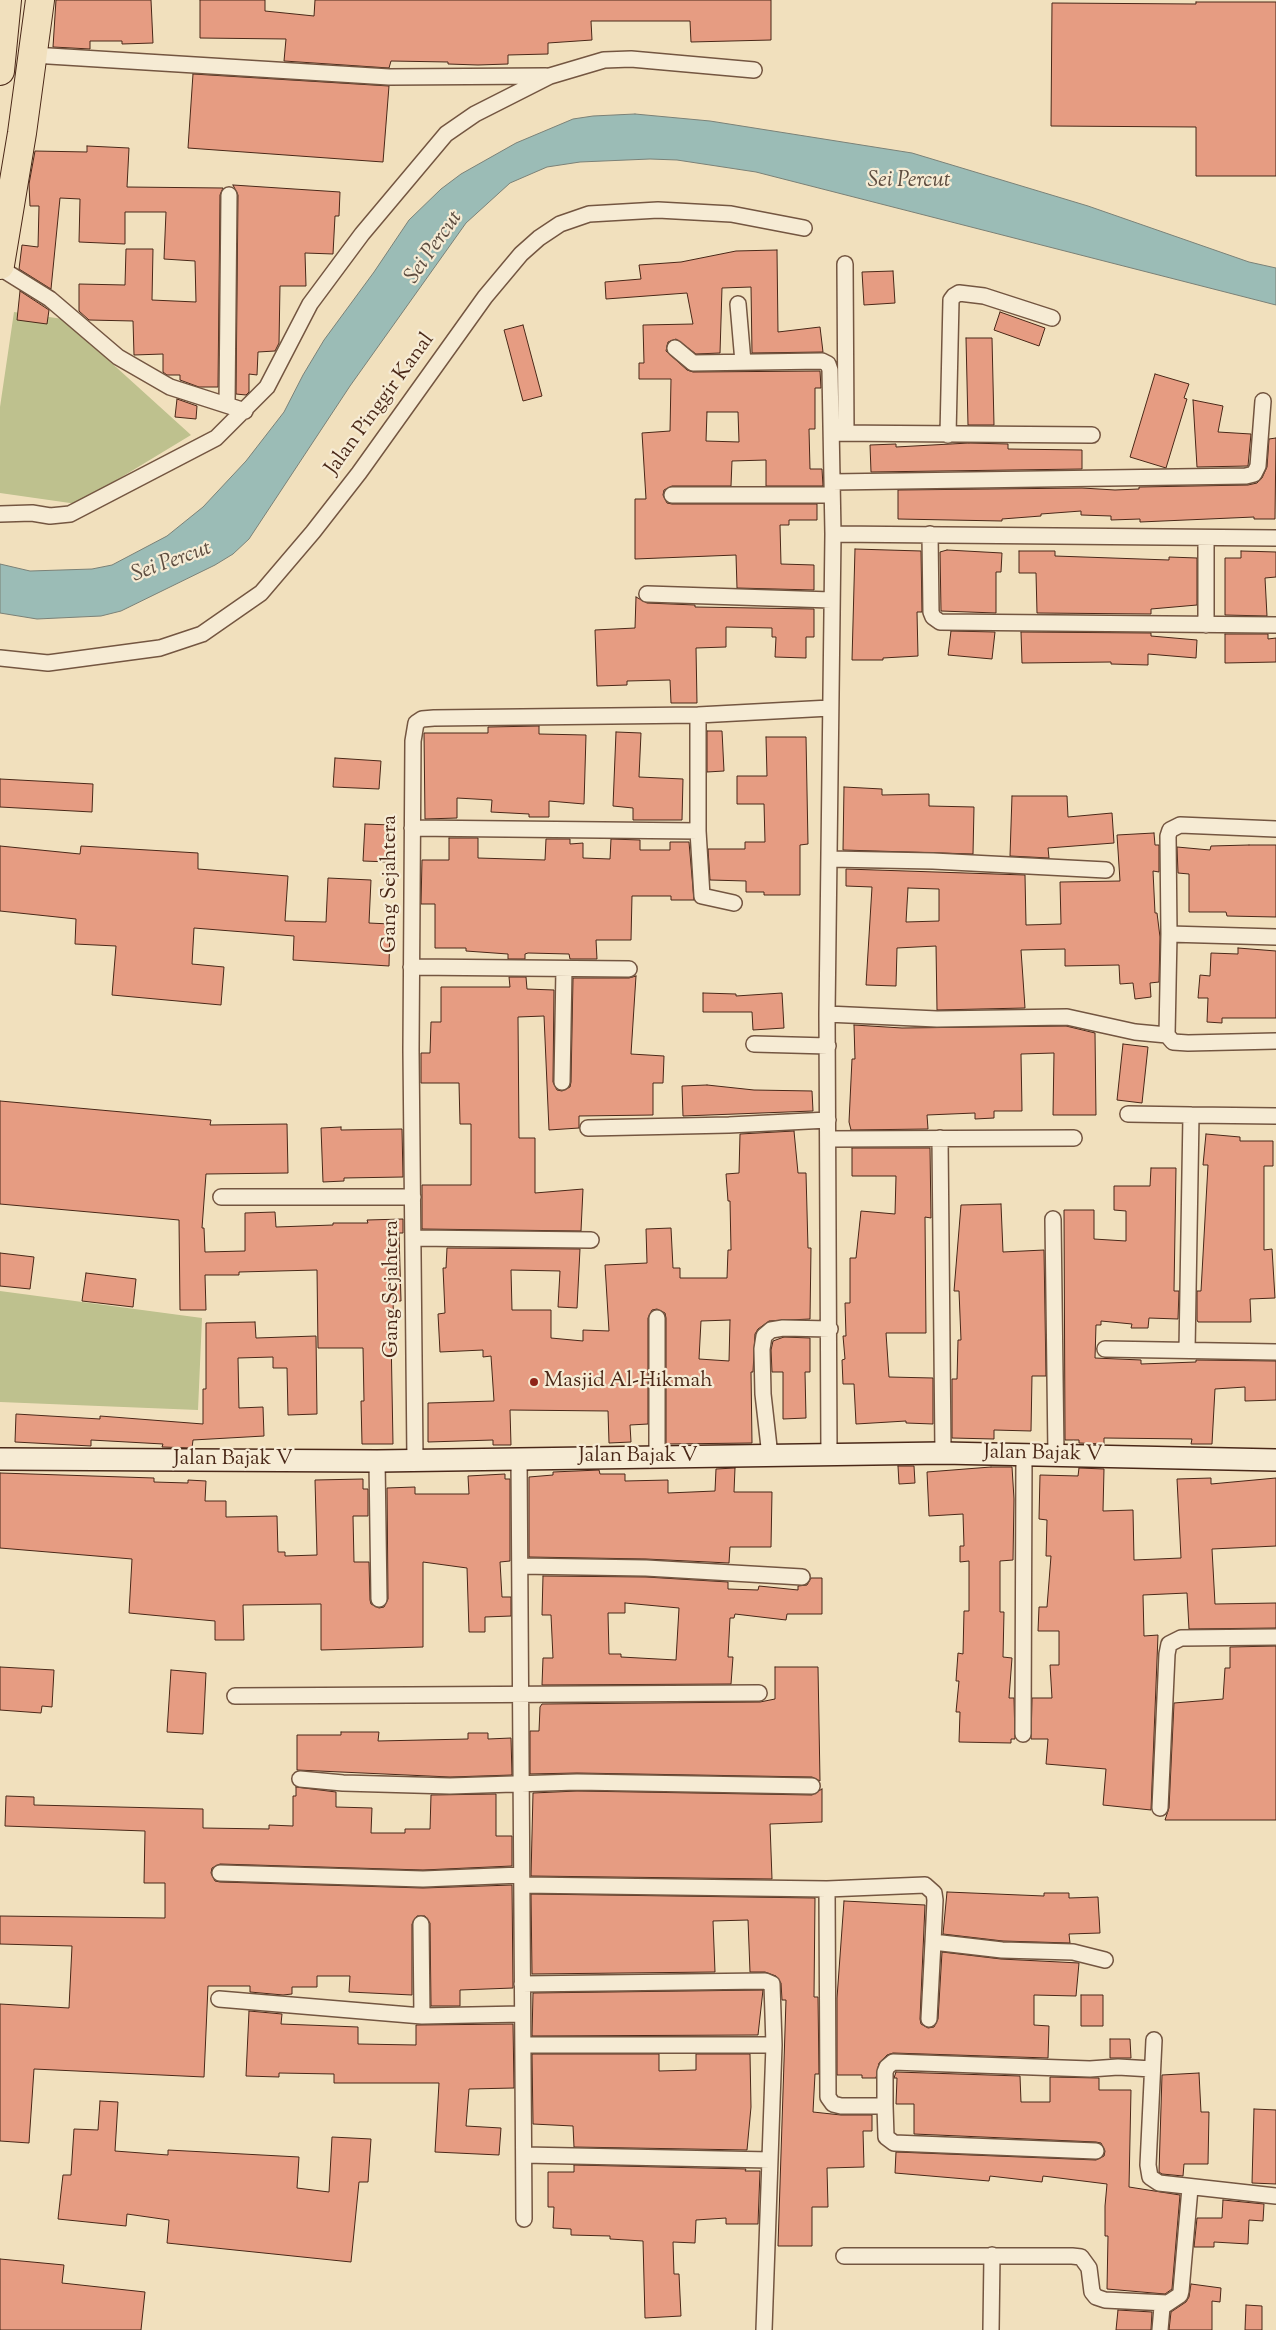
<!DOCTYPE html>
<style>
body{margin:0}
canvas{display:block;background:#f1e0bd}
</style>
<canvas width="1276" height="2330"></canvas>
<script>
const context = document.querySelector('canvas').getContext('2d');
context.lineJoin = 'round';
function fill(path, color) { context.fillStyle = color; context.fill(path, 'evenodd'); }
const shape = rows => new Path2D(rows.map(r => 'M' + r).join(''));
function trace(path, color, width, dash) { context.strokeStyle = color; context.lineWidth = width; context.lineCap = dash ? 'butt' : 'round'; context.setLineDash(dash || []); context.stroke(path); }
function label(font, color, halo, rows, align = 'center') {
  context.font = font + ' "Sorts Mill Goudy",serif'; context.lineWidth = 4.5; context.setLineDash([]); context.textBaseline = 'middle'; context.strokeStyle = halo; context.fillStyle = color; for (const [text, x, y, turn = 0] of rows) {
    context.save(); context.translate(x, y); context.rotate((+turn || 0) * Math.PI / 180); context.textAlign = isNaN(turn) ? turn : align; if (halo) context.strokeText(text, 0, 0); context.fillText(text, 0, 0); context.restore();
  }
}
fill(shape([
 [14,312,63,319,191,435,77,504,0,493,0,407],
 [0,1291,202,1318,198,1410,0,1402]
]), '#bec18e');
const water = shape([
 [635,114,710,121,912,153,1088,206,1249,262,1276,268,1276,305,756,172,677,160,650,159,580,162,547,167,510,183,466,223,350,386,249,539,233,554,215,565,121,611,101,616,37,619,0,613,0,564,30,571,92,569,112,565,167,536,203,507,246,461,284,412,303,375,324,340,374,272,409,220,441,189,461,174,516,143,573,119,593,116,635,114]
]);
fill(water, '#9bbcb6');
trace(water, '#7b8177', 1);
const building = shape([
 [56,0,151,0,153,43,122,44,122,41,90,41,90,49,53,47,56,0],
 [200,0,265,0,265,11,314,16,315,0,771,0,771,40,691,42,690,21,591,21,592,40,548,43,548,54,508,55,508,64,478,65,448,64,448,62,391,61,389,68,284,61,286,39,200,38,200,0],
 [1196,2,1276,2,1276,176,1196,176,1196,127,1051,126,1052,3,1196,4,1196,2],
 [193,74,389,86,383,162,188,148,193,74],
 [87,146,129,148,127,187,223,188,220,195,218,387,199,387,180,380,180,375,167,375,163,372,163,354,134,355,133,321,89,320,79,311,79,284,125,285,126,249,153,249,152,300,196,302,195,261,164,259,166,212,125,212,125,244,79,242,80,199,60,198,51,289,19,269,22,245,38,247,39,206,30,206,29,184,35,151,87,152,87,146],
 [233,185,340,192,339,216,335,216,333,254,305,253,306,286,280,286,279,343,275,351,258,352,257,375,249,374,249,392,246,395,236,394,238,195,233,185],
 [777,250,778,332,820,327,823,352,752,353,751,287,722,288,720,353,696,354,676,339,668,342,666,351,687,370,693,372,820,371,821,388,815,388,815,429,809,429,810,469,822,469,823,486,766,486,766,460,732,461,731,486,672,486,664,490,663,495,667,503,672,504,817,504,817,520,789,520,789,525,780,525,781,564,814,565,814,590,737,588,736,555,635,559,635,499,646,499,642,433,670,431,671,379,639,379,639,363,644,363,643,325,693,324,687,293,606,299,605,282,641,279,639,265,681,262,736,251,777,250],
 [707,412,738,412,739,442,706,441,707,412],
 [893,271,895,303,864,305,862,272,893,271],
 [20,291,49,310,47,324,17,320,20,291],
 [1000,312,1045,328,1039,346,994,330,1000,312],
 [523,325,542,396,523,401,504,330,523,325],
 [966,338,992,338,994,425,968,425,966,338],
 [1155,374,1189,384,1184,398,1187,399,1166,468,1130,457,1155,374],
 [177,399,197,406,196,419,175,417,177,399],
 [1193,400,1223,406,1218,432,1251,434,1248,466,1197,467,1193,400],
 [1276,438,1275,519,1254,519,1254,517,1140,522,1140,519,1111,520,1111,516,1081,515,1081,511,1041,514,1041,516,1002,519,1002,521,898,519,898,490,1082,488,1115,490,1139,489,1139,487,1248,485,1257,483,1262,478,1267,467,1269,439,1276,438],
 [969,443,1008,444,1008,449,1082,450,1082,469,871,472,870,445,896,444,896,447,969,443],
 [855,549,921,551,922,612,917,612,918,656,883,658,883,660,852,660,855,549],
 [947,550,1002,553,1001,572,996,572,996,613,941,611,940,552,947,550],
 [1019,551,1055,551,1055,556,1169,560,1169,557,1197,558,1197,605,1151,609,1151,614,1037,613,1036,573,1019,573,1019,551],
 [1241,551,1276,552,1276,577,1265,578,1267,616,1225,615,1225,558,1241,558,1241,551],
 [636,597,647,603,695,605,695,607,814,609,814,637,806,637,806,658,775,657,776,637,772,637,772,628,726,627,726,647,696,648,697,703,671,703,670,680,627,681,627,685,597,686,595,630,635,628,636,597],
 [951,631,995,632,992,659,948,655,951,631],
 [1021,632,1151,633,1151,636,1197,640,1196,658,1148,654,1148,665,1111,664,1111,662,1022,663,1021,632],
 [1225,634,1268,634,1268,639,1276,638,1276,662,1225,663,1225,634],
 [539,726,539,734,586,735,584,804,549,801,549,817,529,817,529,814,491,812,492,800,457,798,457,818,425,819,424,733,488,733,488,727,539,726],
 [707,731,722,731,724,771,707,772,707,731],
 [616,732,641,733,639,777,683,779,682,820,633,820,633,808,613,806,616,732],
 [766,737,806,737,808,844,800,845,800,895,764,895,764,892,746,892,746,881,710,880,708,849,745,849,745,842,765,842,764,804,737,804,737,776,767,776,766,737],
 [335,758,381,761,379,789,333,787,335,758],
 [0,779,93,784,92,812,0,807,0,779],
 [844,787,882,789,882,795,929,794,929,806,974,807,973,854,843,850,844,787],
 [1012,796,1067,796,1068,817,1112,813,1114,843,1048,848,1049,858,1010,856,1012,796],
 [365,824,391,825,389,862,363,861,365,824],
 [1154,833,1155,845,1159,845,1159,872,1153,871,1155,913,1157,913,1160,937,1159,982,1150,983,1151,997,1135,999,1133,983,1120,984,1119,965,1065,966,1065,949,1021,950,1025,1008,937,1010,936,946,897,948,896,986,866,985,872,887,846,886,846,869,1025,875,1026,925,1061,924,1060,882,1120,881,1117,835,1154,833],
 [908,888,939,889,939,921,906,922,908,888],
 [449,838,478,838,478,858,545,860,546,839,570,839,570,844,583,843,583,858,610,859,611,839,640,840,640,850,670,850,670,842,689,842,694,900,671,900,671,896,632,896,631,940,596,940,597,959,570,959,569,954,528,953,525,954,525,959,508,959,508,954,466,951,466,948,435,948,435,904,421,904,422,860,449,860,449,838],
 [1249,845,1276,845,1276,917,1227,916,1226,912,1189,912,1189,874,1178,873,1177,847,1210,850,1211,846,1249,845],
 [0,846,80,854,81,846,198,853,198,869,288,876,285,921,326,922,328,878,371,880,369,923,390,924,389,966,293,960,294,936,194,928,192,964,224,967,221,1005,112,995,116,946,75,944,76,919,0,911,0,846],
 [1238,948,1276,951,1276,1018,1222,1018,1222,1023,1207,1022,1208,998,1198,998,1200,975,1210,976,1211,953,1238,954,1238,948],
 [636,976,631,1054,664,1056,663,1083,653,1083,653,1115,579,1116,579,1128,549,1130,544,1016,518,1017,519,1138,535,1138,535,1193,583,1189,581,1231,422,1229,422,1185,471,1185,471,1124,460,1124,459,1083,421,1083,421,1053,430,1053,431,1022,441,1022,441,987,510,987,509,977,526,977,527,989,554,990,553,1082,557,1090,562,1091,570,1087,571,1082,573,978,629,978,636,976],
 [703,993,736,994,736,996,782,993,784,1028,753,1030,752,1012,703,1012,703,993],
 [854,1025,902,1028,1066,1026,1095,1033,1096,1115,1053,1115,1054,1053,1021,1054,1022,1111,994,1111,994,1118,975,1119,975,1113,927,1115,928,1129,851,1130,849,1122,852,1059,855,1059,854,1025],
 [1123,1044,1148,1047,1142,1103,1117,1100,1123,1044],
 [707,1085,754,1090,812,1091,813,1111,683,1116,682,1086,707,1085],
 [0,1101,211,1120,210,1125,287,1124,288,1173,206,1174,202,1228,204,1228,205,1252,245,1251,245,1213,275,1212,276,1227,333,1225,333,1223,368,1223,367,1220,403,1219,403,1233,399,1233,401,1301,393,1301,394,1333,391,1333,393,1444,362,1444,361,1401,364,1401,363,1348,318,1348,317,1270,239,1272,239,1275,205,1275,206,1310,180,1310,179,1220,0,1204,0,1101],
 [341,1127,341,1130,402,1129,403,1177,344,1178,344,1181,323,1182,321,1128,341,1127],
 [794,1131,798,1173,806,1173,808,1248,811,1248,810,1319,769,1321,758,1329,755,1334,753,1372,751,1372,752,1443,666,1444,666,1318,665,1313,657,1309,652,1310,648,1318,648,1424,630,1425,631,1442,609,1443,608,1411,510,1410,511,1445,493,1445,493,1440,428,1442,428,1403,494,1401,491,1356,483,1357,483,1350,440,1352,438,1314,445,1313,443,1268,446,1268,447,1248,580,1249,577,1308,558,1307,560,1271,511,1270,512,1310,551,1310,551,1338,583,1341,583,1330,609,1331,605,1265,647,1263,646,1229,671,1228,673,1268,680,1268,680,1278,727,1278,728,1250,731,1250,730,1201,728,1201,726,1174,739,1173,740,1134,794,1131],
 [730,1320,729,1361,699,1359,701,1321,730,1320],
 [1206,1134,1240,1137,1240,1141,1273,1141,1273,1166,1264,1166,1264,1250,1272,1249,1275,1298,1250,1299,1251,1322,1198,1322,1197,1320,1197,1291,1201,1291,1208,1165,1203,1165,1206,1134],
 [852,1148,930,1148,931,1218,925,1217,926,1333,886,1333,889,1377,933,1378,933,1424,906,1423,906,1421,856,1424,854,1384,843,1384,842,1360,845,1359,843,1336,846,1336,845,1303,850,1303,850,1258,856,1258,861,1211,895,1214,896,1176,852,1176,852,1148],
 [1151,1168,1176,1168,1174,1291,1179,1291,1178,1319,1149,1318,1148,1328,1131,1328,1132,1324,1101,1321,1101,1325,1096,1325,1095,1358,1141,1360,1141,1364,1196,1362,1196,1360,1276,1361,1276,1400,1245,1401,1245,1387,1215,1389,1212,1444,1191,1444,1192,1439,1104,1438,1104,1444,1079,1443,1079,1440,1065,1440,1064,1210,1094,1210,1094,1239,1126,1241,1126,1211,1114,1210,1114,1186,1150,1186,1151,1168],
 [1001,1204,1003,1252,1044,1250,1046,1376,1032,1376,1031,1431,994,1430,994,1439,952,1438,952,1379,957,1379,958,1340,961,1340,959,1291,954,1291,961,1205,1001,1204],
 [0,1253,34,1257,30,1289,0,1286,0,1253],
 [86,1273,136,1279,133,1307,82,1301,86,1273],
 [255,1322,256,1338,316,1336,317,1414,288,1415,287,1368,273,1368,273,1357,238,1358,239,1408,263,1407,264,1436,193,1440,192,1448,162,1447,163,1444,91,1440,91,1446,15,1442,16,1414,100,1419,100,1416,203,1424,203,1389,206,1389,206,1323,255,1322],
 [784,1337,810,1338,810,1372,805,1372,806,1418,783,1419,783,1372,772,1372,771,1350,773,1341,784,1337],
 [898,1466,914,1466,915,1483,899,1484,898,1466],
 [991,1467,1012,1467,1014,1499,1013,1560,1000,1561,1000,1612,1004,1612,1003,1657,1012,1658,1009,1698,1014,1698,1015,1739,1011,1739,1011,1743,959,1742,960,1712,956,1712,959,1681,956,1681,958,1653,963,1654,964,1611,969,1611,969,1561,960,1562,960,1546,964,1546,963,1514,929,1516,927,1472,991,1467],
 [735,1468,734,1492,772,1492,771,1547,730,1547,729,1563,646,1559,529,1557,529,1477,553,1475,553,1472,599,1470,600,1474,625,1474,625,1481,668,1480,668,1493,715,1491,716,1469,735,1468],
 [1079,1468,1104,1469,1103,1511,1133,1510,1134,1560,1181,1558,1177,1479,1211,1478,1211,1484,1276,1478,1276,1546,1212,1549,1215,1604,1276,1603,1276,1628,1189,1629,1187,1593,1143,1595,1144,1636,1158,1635,1151,1810,1103,1805,1106,1769,1046,1764,1048,1739,1031,1739,1032,1698,1052,1698,1050,1665,1059,1665,1059,1631,1038,1631,1039,1607,1047,1607,1051,1556,1046,1556,1047,1520,1039,1519,1040,1475,1078,1476,1079,1468],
 [0,1473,154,1478,154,1482,188,1483,188,1480,206,1481,205,1501,226,1501,226,1517,277,1516,278,1552,285,1552,285,1556,317,1555,315,1480,363,1479,363,1489,368,1489,368,1516,353,1516,354,1562,369,1562,370,1600,371,1604,379,1608,384,1607,388,1599,387,1488,415,1487,415,1494,469,1494,468,1476,505,1474,505,1479,510,1479,510,1561,500,1562,502,1597,511,1597,511,1616,485,1617,485,1632,469,1632,467,1568,423,1562,423,1647,321,1650,321,1604,243,1605,244,1640,215,1640,215,1621,129,1613,132,1559,0,1548,0,1473],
 [543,1576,646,1577,728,1582,728,1589,758,1590,759,1586,798,1590,798,1586,807,1585,811,1578,822,1578,822,1614,787,1614,786,1620,735,1614,734,1618,730,1618,728,1657,733,1657,731,1684,542,1685,543,1658,553,1658,551,1615,542,1615,543,1576],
 [625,1603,679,1608,676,1660,621,1657,621,1654,609,1654,608,1613,625,1613,625,1603],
 [1276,1646,1276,1820,1165,1820,1169,1808,1174,1703,1223,1699,1225,1668,1230,1668,1230,1647,1276,1646],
 [0,1667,54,1670,52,1707,42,1706,41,1713,0,1710,0,1667],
 [775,1667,818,1667,820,1781,812,1777,577,1773,530,1774,530,1731,539,1731,540,1707,542,1704,760,1702,775,1699,775,1667],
 [171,1670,206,1673,203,1734,167,1732,171,1670],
 [341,1732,379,1732,378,1741,468,1739,468,1733,488,1733,488,1739,511,1738,512,1775,450,1777,297,1770,297,1735,341,1735,341,1732],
 [296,1787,336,1792,336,1807,372,1808,371,1833,405,1833,405,1829,430,1829,431,1795,496,1794,496,1836,512,1836,512,1866,423,1870,220,1864,212,1868,211,1873,215,1881,220,1882,423,1888,512,1885,513,1988,460,1990,460,2006,431,2006,430,1923,425,1916,417,1916,412,1924,412,1995,349,1992,350,1976,317,1976,317,1987,292,1987,292,1994,283,1995,250,1992,250,1986,208,1986,204,2077,34,2069,29,2143,0,2141,0,2004,69,2008,72,1946,0,1944,0,1916,165,1918,165,1883,144,1883,145,1831,5,1826,6,1796,34,1797,34,1805,203,1809,203,1828,269,1829,269,1825,293,1826,293,1796,296,1796,296,1787],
 [822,1789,822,1822,770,1824,772,1879,531,1876,533,1793,577,1791,812,1795,822,1789],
 [947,1892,1044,1896,1044,1893,1069,1893,1069,1898,1098,1897,1100,1933,1069,1934,1070,1943,1003,1941,943,1934,947,1892],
 [531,1894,815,1898,814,1997,818,1997,819,2074,815,2074,813,2112,841,2115,872,2115,872,2131,863,2131,864,2167,827,2168,828,2207,812,2207,812,2246,778,2246,786,2000,782,2000,781,1983,776,1976,765,1972,750,1972,748,1920,713,1921,715,1972,532,1974,531,1894],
 [844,1901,925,1905,920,2019,921,2024,928,2028,934,2027,938,2019,942,1952,1001,1959,1079,1963,1076,1996,1034,1995,1034,2025,1049,2026,1048,2058,893,2053,887,2055,879,2063,876,2078,862,2078,862,2075,837,2075,837,1998,844,1901],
 [763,1990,758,2035,532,2036,533,1993,763,1990],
 [1081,1995,1103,1995,1103,2026,1081,2026,1081,1995],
 [249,2011,282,2014,281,2024,358,2027,358,2044,416,2045,416,2025,513,2024,514,2088,469,2089,466,2126,501,2128,499,2155,435,2152,439,2083,334,2083,334,2074,279,2073,279,2077,246,2076,249,2011],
 [1110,2039,1130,2039,1131,2058,1110,2058,1110,2039],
 [532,2054,659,2054,659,2071,696,2070,696,2054,750,2054,751,2107,747,2150,574,2147,573,2126,533,2124,532,2054],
 [896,2072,1020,2076,1021,2102,1050,2102,1050,2077,1099,2078,1099,2090,1131,2090,1129,2187,1180,2195,1172,2289,1165,2294,1107,2289,1108,2236,1105,2236,1105,2206,1107,2184,1043,2176,1042,2182,990,2176,989,2181,895,2173,896,2152,1096,2160,1104,2156,1105,2151,1101,2143,1096,2142,914,2134,914,2104,896,2104,897,2078,894,2078,896,2072],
 [1199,2073,1201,2112,1209,2112,1208,2164,1184,2164,1183,2176,1162,2174,1159,2172,1162,2075,1199,2073],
 [100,2101,118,2102,115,2151,168,2155,168,2150,299,2157,297,2188,329,2192,332,2137,371,2139,368,2182,359,2182,351,2262,167,2243,169,2220,127,2214,126,2226,58,2219,63,2175,71,2175,74,2129,98,2130,100,2101],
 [1254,2109,1276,2110,1276,2184,1252,2183,1254,2109],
 [574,2165,746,2169,745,2171,760,2171,758,2224,726,2224,726,2218,696,2220,695,2243,673,2242,674,2274,679,2274,681,2316,645,2318,643,2241,610,2239,610,2236,571,2235,571,2229,553,2228,554,2207,548,2207,548,2172,574,2172,574,2165],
 [1223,2200,1264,2204,1263,2221,1249,2220,1248,2244,1214,2242,1214,2247,1194,2247,1197,2218,1222,2218,1223,2200],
 [0,2259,64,2265,62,2283,145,2292,141,2330,0,2330,0,2259],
 [1191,2284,1221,2288,1220,2302,1212,2301,1212,2330,1169,2330,1171,2312,1186,2302,1189,2297,1191,2284],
 [1246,2305,1262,2306,1262,2330,1245,2330,1246,2305],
 [1118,2310,1152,2312,1151,2330,1116,2330,1118,2310]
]);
fill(building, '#e69c82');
trace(building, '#4a2818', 1);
const street = shape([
 [33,55,389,77,546,76],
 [845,264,846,433],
 [0,268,50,299,118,357,170,387,245,411],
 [738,304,743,362],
 [675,348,693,363,822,361,828,364,830,370,833,534,827,1014,829,1455],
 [227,405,229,195],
 [832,433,1092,435],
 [948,435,951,300,954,296,959,293,984,296,1052,318],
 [832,482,1246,476,1254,474,1258,466,1263,401],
 [672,495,832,495],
 [0,514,32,513,50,516,70,514,216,438,267,387,310,304,362,234,446,134,475,114,550,76,604,60,631,59,754,70],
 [833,534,1276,538],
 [930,534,931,612,933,617,940,622,1276,625],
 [1206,538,1206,625],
 [647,594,831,600],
 [0,658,48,663,160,648,202,634,261,593,313,532,359,473,485,297,521,254,539,238,560,224,589,214,658,210,731,214,804,228],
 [412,828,698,831,698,715],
 [1276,829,1180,825,1170,830,1168,836,1169,934,1167,1035,1173,1042,1188,1043,1276,1041],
 [698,831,702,896,734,903],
 [830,859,933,861,1106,870],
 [1169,934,1276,937],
 [411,967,629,969],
 [827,1014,937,1019,1067,1017,1135,1032,1167,1035],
 [754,1044,828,1046],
 [562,1082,564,969],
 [1128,1114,1191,1115],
 [588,1128,729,1125,828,1120],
 [940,1138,943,1453],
 [828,1139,1074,1138],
 [221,1197,413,1197],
 [1053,1219,1056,1455],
 [414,1238,591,1240],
 [1105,1349,1276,1352],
 [1187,1350,1191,1115,1276,1116],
 [770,1456,763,1394,762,1349,764,1336,771,1330,783,1328,830,1329],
 [519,1457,524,2219],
 [657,1457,657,1318],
 [415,1460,411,1050,413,741,416,723,422,719,434,718,698,715,830,708],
 [377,1461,379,1599],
 [520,1566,646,1568,802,1577],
 [235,1696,759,1693],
 [1023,1734,1024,1453],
 [300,1779,343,1783,450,1786,577,1782,812,1786],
 [1160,1808,1167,1654,1169,1644,1181,1638,1276,1637],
 [220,1873,423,1879,521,1875],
 [522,1885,827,1889,925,1885,934,1893,935,1900,933,1942,1002,1950,1073,1952,1105,1960],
 [827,1889,828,2097,833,2104,841,2106,885,2106,886,2137,894,2143,1096,2151],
 [421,1924,422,2016],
 [522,1984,765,1981,772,1984,774,2045,764,2330],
 [219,1999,422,2016,522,2014],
 [929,2019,933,1942],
 [1154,2040,1148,2165,1150,2177,1159,2183,1276,2196],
 [524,2045,774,2045],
 [885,2106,885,2072,887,2067,893,2062,1090,2069,1118,2067,1152,2069],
 [524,2155,770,2160],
 [844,2256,1072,2256,1081,2257,1089,2268,1092,2292,1096,2297,1105,2300,1167,2303],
 [991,2330,992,2255],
 [1160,2330,1162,2307,1180,2295,1181,2291,1190,2188]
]);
const secondary = shape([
 [0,1459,377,1461,943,1453,1276,1460]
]);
const highway = shape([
 [0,71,7,0],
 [0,265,22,133,40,0]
]);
trace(street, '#745641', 18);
trace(secondary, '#4a2818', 24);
trace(highway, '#4a2818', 30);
trace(street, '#f6ebd4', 15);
trace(secondary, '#f6ebd4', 21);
trace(highway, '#f1e0bd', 28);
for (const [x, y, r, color] of [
 [534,1382,5,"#8f2418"]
]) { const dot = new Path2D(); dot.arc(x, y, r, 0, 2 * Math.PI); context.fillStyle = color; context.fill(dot); trace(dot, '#f6ebd4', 2); }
label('21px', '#4a2818', '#f6ebd4', [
 ["Jalan Pinggir Kanal",381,405,-54],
 ["Gang Sejahtera",391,884,-90],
 ["Gang Sejahtera",393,1289,-90],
 ["Jalan Bajak V",1043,1455,1],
 ["Jalan Bajak V",638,1457],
 ["Jalan Bajak V",233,1460]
]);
label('21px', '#4a2818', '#f6ebd4', [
 ["Masjid Al-Hikmah",544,1382]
], 'left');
label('italic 22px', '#5e4d40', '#f6ebd4', [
 ["Sei Percut",909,182],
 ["Sei Percut",435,248,-55],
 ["Sei Percut",172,563,-20]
]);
</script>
